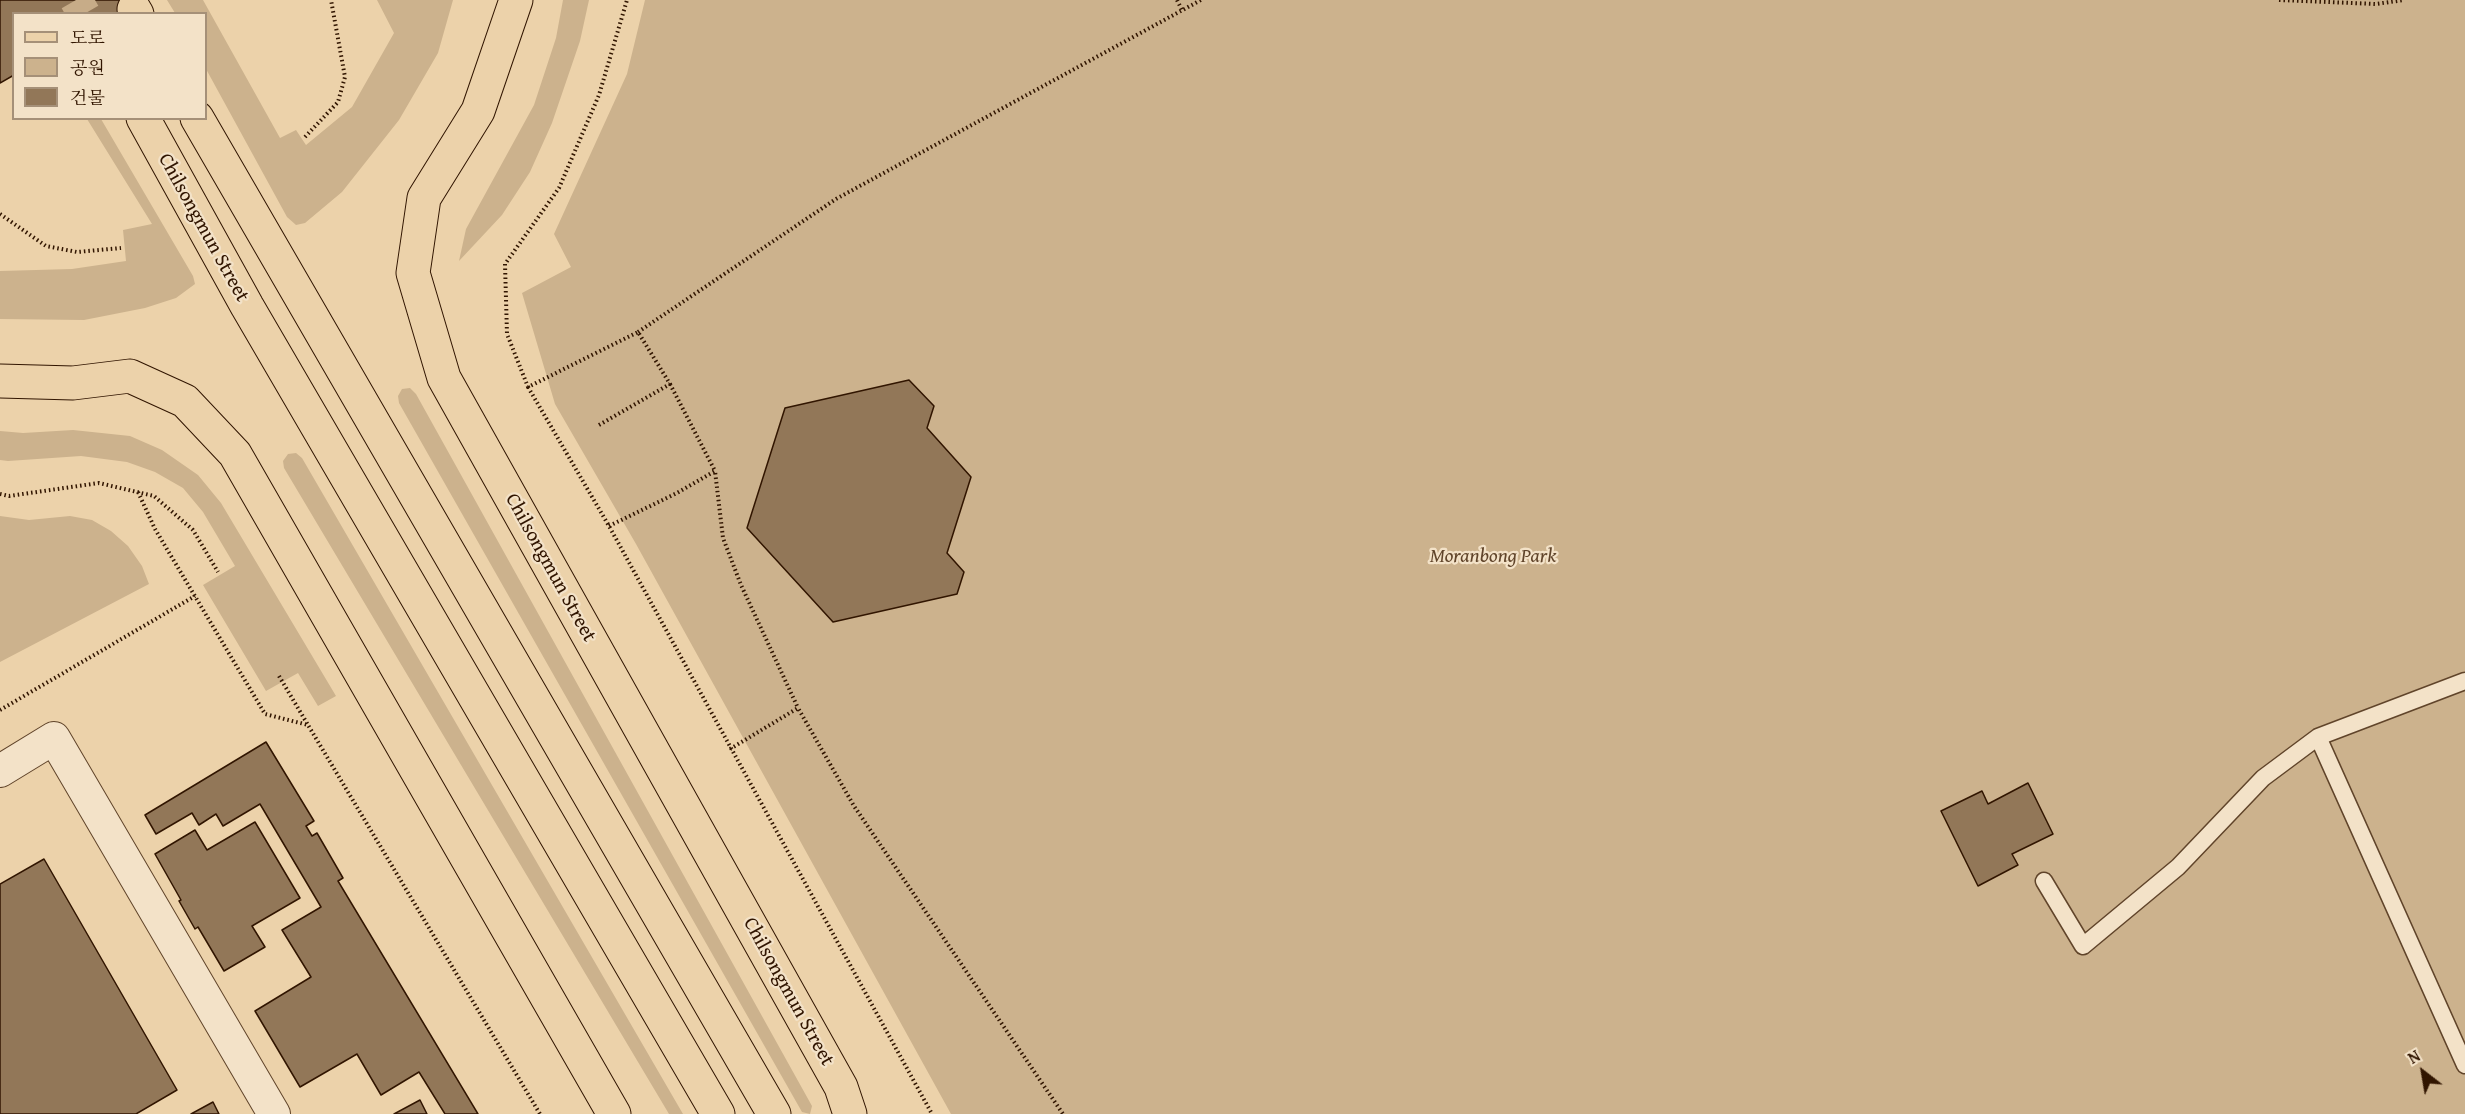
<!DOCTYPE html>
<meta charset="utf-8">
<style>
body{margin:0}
#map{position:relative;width:2465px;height:1114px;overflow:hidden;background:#ecd2aa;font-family:"Gentium Book Plus","Noto Serif KR",serif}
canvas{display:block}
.legend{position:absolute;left:12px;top:12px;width:195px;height:108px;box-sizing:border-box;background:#f3e2c8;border:2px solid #a59078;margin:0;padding:8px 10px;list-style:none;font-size:18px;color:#311500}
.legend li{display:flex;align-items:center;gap:12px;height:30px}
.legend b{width:30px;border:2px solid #a59078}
.north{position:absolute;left:2393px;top:1042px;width:60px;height:60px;-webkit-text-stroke:4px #f3e2c8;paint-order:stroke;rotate:329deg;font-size:16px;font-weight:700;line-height:24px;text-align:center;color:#311500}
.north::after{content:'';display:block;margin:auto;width:21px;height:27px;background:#311500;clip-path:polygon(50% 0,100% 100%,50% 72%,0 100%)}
</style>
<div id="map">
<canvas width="2465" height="1114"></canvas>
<ul class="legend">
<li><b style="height:8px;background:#ecd2aa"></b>도로</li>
<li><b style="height:16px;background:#ccb28d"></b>공원</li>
<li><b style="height:16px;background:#927758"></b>건물</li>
</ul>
<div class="north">N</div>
</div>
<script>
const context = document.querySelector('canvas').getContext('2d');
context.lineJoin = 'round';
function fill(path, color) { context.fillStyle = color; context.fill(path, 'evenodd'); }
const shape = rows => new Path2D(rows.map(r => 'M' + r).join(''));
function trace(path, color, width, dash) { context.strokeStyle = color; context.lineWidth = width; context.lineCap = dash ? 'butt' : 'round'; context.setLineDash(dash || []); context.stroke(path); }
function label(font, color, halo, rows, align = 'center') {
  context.font = font + ' "Gentium Book Plus",serif'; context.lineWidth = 4.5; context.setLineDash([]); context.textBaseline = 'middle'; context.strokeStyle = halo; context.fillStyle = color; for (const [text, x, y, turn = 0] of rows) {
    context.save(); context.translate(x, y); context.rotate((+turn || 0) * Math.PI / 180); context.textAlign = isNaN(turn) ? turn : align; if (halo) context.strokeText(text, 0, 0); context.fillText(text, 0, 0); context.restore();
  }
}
fill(shape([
 [167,0,203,0,280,138,296,130,306,145,352,107,394,33,377,0,453,0,438,53,399,120,342,192,305,223,296,225,287,217,206,69,206,14,175,13],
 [563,0,589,0,580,41,552,123,530,172,502,215,459,261,466,229,534,105,556,38],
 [645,0,2465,0,2465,1114,951,1114,636,544,555,404,522,293,571,267,554,234,627,74],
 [87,119,101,119,193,276,195,284,176,298,145,308,84,320,0,319,0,271,72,269,126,261,123,230,152,224],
 [410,388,416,394,812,1106,810,1114,802,1112,399,403,398,396,402,389],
 [73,430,130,436,162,450,198,475,221,503,336,696,318,706,298,673,266,691,203,585,235,566,203,512,183,488,155,472,127,462,81,456,8,461,0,460,0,431,23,433],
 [296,453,302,458,683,1114,669,1114,284,468,283,461,288,454],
 [0,516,29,520,70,516,92,520,111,531,128,546,142,566,149,584,0,662]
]), '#ccb28d');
const building = shape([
 [0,0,140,0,117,14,14,14,14,75,0,83,0,0],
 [909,380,934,406,927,428,971,477,947,553,964,572,957,594,833,622,747,528,785,408,909,380],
 [266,742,314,821,306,826,312,836,317,833,343,878,338,881,478,1114,445,1114,419,1072,381,1095,357,1054,300,1087,255,1011,311,977,282,930,321,907,260,804,223,826,216,814,199,825,192,813,156,834,145,815,266,742],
 [2028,783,2053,834,2012,854,2018,865,1978,886,1941,811,1982,791,1988,804,2028,783],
 [255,822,300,898,252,926,265,947,224,971,198,927,195,929,179,901,181,900,155,854,195,830,207,850,255,822],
 [44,859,177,1090,136,1114,0,1114,0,884,44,859],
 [420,1100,427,1114,394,1114,420,1100],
 [213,1102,219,1114,191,1114,213,1102]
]);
fill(building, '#927758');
trace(building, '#311500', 1.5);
trace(shape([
 [76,0,84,14]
]), '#c7ac88', 33, [33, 16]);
const lane = shape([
 [2318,737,2465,1065],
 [2044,881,2083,946,2178,867,2263,778,2318,737,2465,681]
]);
const street = shape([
 [0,771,54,738,274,1114]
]);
const primary = shape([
 [516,0,478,111,424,198,413,273,444,378,841,1087,850,1114],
 [134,9,137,14],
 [143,118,247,306,718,1114],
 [197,118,774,1114],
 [0,381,73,383,130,376,185,401,235,454,614,1114]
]);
trace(lane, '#60442a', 19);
trace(street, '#60442a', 34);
trace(primary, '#311500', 35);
trace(shape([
 [1177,0,1182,10],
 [2279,0,2376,4,2404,0],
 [305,137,338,102,345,77,331,0],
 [0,214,46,246,77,252,121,248],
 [638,332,836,199,1201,0],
 [670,384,715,471],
 [528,387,609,526,932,1114],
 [599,425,670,384,638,332,528,387,507,334,505,264,559,188,599,95,627,0],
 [138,492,155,529,265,714,308,725,540,1114],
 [0,494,9,496,99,483,154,496,193,530,218,572],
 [609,526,677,493,715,471,723,538,741,585,798,708],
 [279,676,308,725],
 [0,710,195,596],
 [730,749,798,708,854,806,1063,1114]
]), '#311500', 4, [1.5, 3]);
trace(lane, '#f3e2c8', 16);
trace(street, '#f3e2c8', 32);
trace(primary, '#ecd2aa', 33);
label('20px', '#311500', '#f3e2c8', [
 ["Chilsongmun Street",203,228,61],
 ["Chilsongmun Street",550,568,61],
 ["Chilsongmun Street",788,992,61]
]);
label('italic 20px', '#60442a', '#f3e2c8', [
 ["Moranbong Park",1493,557]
]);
</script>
